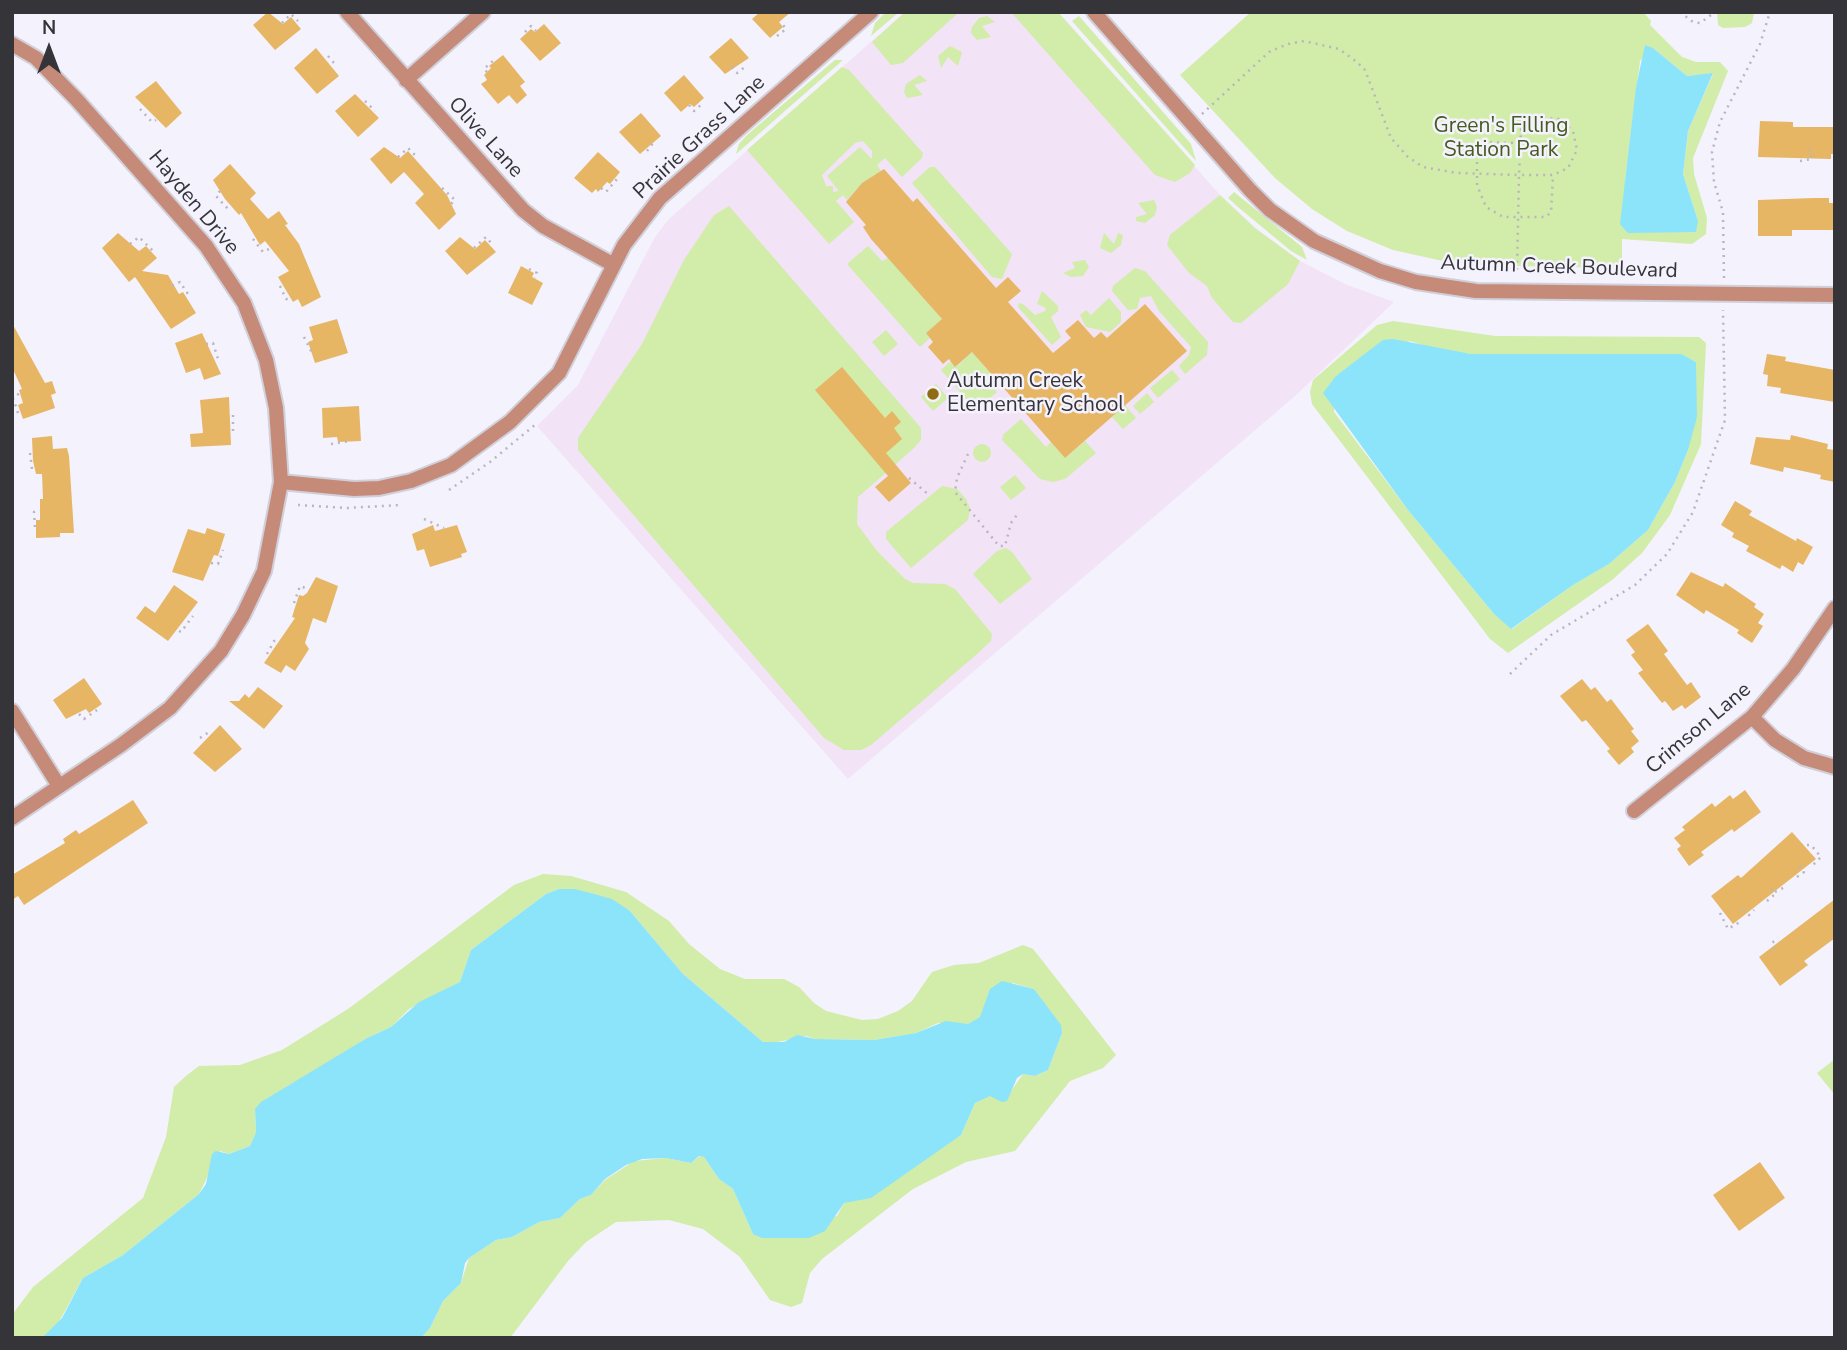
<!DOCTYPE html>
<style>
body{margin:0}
#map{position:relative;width:1847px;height:1350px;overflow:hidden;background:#f3f2fd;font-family:"Nunito Sans",sans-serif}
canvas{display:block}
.frame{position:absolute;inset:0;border:14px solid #353438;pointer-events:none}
.north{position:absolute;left:14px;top:14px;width:70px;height:70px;-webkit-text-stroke:5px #f3f2fd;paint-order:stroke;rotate:0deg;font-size:19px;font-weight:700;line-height:28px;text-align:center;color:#353438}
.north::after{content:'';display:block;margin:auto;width:24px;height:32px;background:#353438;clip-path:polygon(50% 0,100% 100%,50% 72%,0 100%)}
</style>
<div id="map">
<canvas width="1847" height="1350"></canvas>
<div class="frame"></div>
<div class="north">N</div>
</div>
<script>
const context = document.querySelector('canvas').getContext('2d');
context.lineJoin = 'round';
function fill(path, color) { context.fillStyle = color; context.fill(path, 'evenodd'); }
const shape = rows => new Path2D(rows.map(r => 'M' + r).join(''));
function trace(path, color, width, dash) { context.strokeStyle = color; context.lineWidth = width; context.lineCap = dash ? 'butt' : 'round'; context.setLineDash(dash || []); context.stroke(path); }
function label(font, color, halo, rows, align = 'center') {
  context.font = font + ' "Nunito Sans",sans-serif'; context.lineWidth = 5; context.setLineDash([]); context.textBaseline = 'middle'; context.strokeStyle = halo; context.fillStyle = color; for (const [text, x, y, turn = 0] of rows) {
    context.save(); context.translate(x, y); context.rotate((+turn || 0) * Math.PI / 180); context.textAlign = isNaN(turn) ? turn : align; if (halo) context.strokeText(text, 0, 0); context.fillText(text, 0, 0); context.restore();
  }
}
fill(shape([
 [905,12,1058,12,1220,195,1255,228,1300,261,1345,284,1394,302,1295,396,848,779,537,426,578,385,655,237,669,219]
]), '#f3e3f6');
fill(shape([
 [886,12,899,12,871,36,875,23],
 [905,12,959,12,903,63,891,65,872,42],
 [1011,12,1058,12,1195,165,1190,173,1175,182,1155,175],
 [1251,12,1643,12,1651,21,1650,25,1682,57,1696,62,1720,62,1728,71,1693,158,1694,174,1707,218,1706,234,1692,244,1622,239,1622,268,1461,265,1393,250,1347,231,1312,209,1275,178,1180,75],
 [1653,48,1687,76,1713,74,1688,131,1683,174,1698,221,1625,181,1640,61],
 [1717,12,1754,12,1752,23,1745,27,1723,28,1718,25],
 [987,16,995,22,982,26,991,37,977,40,971,33,972,27,979,18],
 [1079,16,1191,144,1196,161,1072,21],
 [950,46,962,52,958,66,948,57,941,68,938,56],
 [835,60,843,60,736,154,739,144,747,135],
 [842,67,849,70,923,153,922,158,902,177,885,158,877,165,881,171,862,183,847,200,843,195,836,201,854,222,829,244,747,150],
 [863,141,872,151,872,159,860,147,827,176,839,191,833,192,833,186,826,186,822,175,855,143],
 [920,75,927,81,914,85,923,95,907,98,904,92,906,84],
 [930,167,935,167,1012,254,1002,279,992,277,912,183],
 [1234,192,1302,247,1307,260,1291,251,1238,207,1228,198],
 [1220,195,1255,228,1300,261,1288,284,1241,323,1233,322,1212,298,1207,286,1189,273,1167,245,1170,235],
 [1154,200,1157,207,1155,215,1145,223,1136,221,1136,217,1147,214,1138,203],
 [729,206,921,428,921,440,914,448,858,497,857,524,877,551,905,579,913,583,945,584,955,589,992,634,991,641,977,654,871,745,861,750,844,750,824,738,578,450,578,438,642,344,684,260,714,215],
 [1104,233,1114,244,1118,233,1123,235,1121,245,1111,253,1100,248],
 [868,246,882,261,888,258,942,319,926,333,930,338,920,347,847,264],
 [1085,260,1089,267,1083,276,1071,277,1063,273,1075,268,1072,262],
 [1135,268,1145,271,1208,342,1207,355,1185,374,1179,366,1189,355,1191,347,1159,311,1151,296,1140,298,1137,309,1128,310,1112,291,1113,286],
 [1042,291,1058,306,1058,311,1051,317,1061,337,1052,345,1018,307,1019,303,1023,304,1035,315,1045,311,1046,308,1037,304],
 [1109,298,1121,312,1121,322,1110,332,1086,327,1080,315,1086,310,1091,315],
 [1393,321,1495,336,1699,337,1706,343,1701,444,1670,515,1642,553,1612,580,1508,653,1490,639,1312,404,1310,392,1313,380,1377,325],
 [1410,341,1438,350,1471,354,1680,354,1696,362,1688,450,1675,482,1648,530,1609,564,1573,585,1512,629,1494,614,1408,510,1334,412,1336,376,1351,366],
 [886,330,898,344,884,356,872,342],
 [972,352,999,383,994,388,997,392,979,408,974,408,941,370,951,361,956,367],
 [1172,370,1180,379,1158,398,1150,388],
 [936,384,948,398,933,411,921,397],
 [1147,393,1154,402,1140,414,1133,406],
 [1125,405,1136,418,1123,429,1112,417],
 [1021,419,1046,447,1051,442,1065,458,1085,441,1096,453,1065,479,1053,482,1040,479,1002,440,1003,435],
 '973 453a9 9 0 1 1 18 0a9 9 0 1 1-18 0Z',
 [1015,475,1026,488,1011,500,1000,487],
 [942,486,957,489,966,499,970,508,968,520,911,568,886,539,886,532],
 [1006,548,1012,552,1032,579,1000,604,973,574,997,551],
 [543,874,571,876,626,892,669,921,689,944,720,969,745,979,784,979,799,987,814,1003,826,1011,862,1020,878,1019,898,1011,912,1001,932,972,954,965,979,963,1023,945,1033,949,1045,964,1116,1055,1103,1068,1070,1081,1015,1151,966,1162,913,1189,822,1259,810,1273,802,1303,791,1307,770,1300,740,1257,703,1229,669,1220,616,1222,586,1242,568,1261,510,1338,421,1338,430,1328,443,1301,461,1283,469,1258,496,1240,512,1237,539,1222,560,1218,580,1199,591,1195,605,1180,634,1161,666,1158,691,1163,700,1156,704,1157,719,1179,733,1189,753,1234,837,1216,844,1203,961,1135,975,1103,989,1096,1009,1094,1023,1074,1035,1076,1048,1070,1062,1033,1034,989,1013,983,983,1009,981,1017,968,1024,938,1023,916,1033,874,1040,815,1039,806,1036,773,1043,763,1042,683,974,630,911,559,889,546,894,471,950,460,982,409,1009,391,1027,367,1038,310,1075,289,1085,255,1109,256,1132,250,1146,229,1154,220,1151,199,1194,123,1255,83,1278,55,1329,42,1338,12,1338,12,1315,33,1287,143,1198,166,1137,174,1087,187,1075,199,1066,240,1065,282,1050,348,1009,514,885],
 [1835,1059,1835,1095,1817,1073]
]), '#d2eca9');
fill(shape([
 [1645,45,1653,48,1687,76,1713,73,1688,131,1683,174,1698,221,1696,232,1628,233,1620,224,1636,87],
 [1393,339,1471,354,1681,354,1696,362,1697,417,1688,450,1675,482,1648,530,1609,564,1573,585,1511,629,1494,614,1408,510,1323,393,1336,376,1383,340],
 [559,889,575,889,594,894,612,899,630,911,683,974,763,1042,784,1042,797,1035,815,1039,874,1040,916,1033,946,1021,968,1024,980,1017,990,989,1002,981,1034,989,1061,1025,1062,1033,1048,1070,1035,1076,1023,1074,1017,1078,1007,1101,1002,1102,990,1096,975,1103,961,1135,871,1198,844,1203,825,1231,809,1238,762,1238,753,1234,733,1189,719,1179,704,1157,699,1156,691,1163,666,1158,642,1159,626,1165,605,1179,591,1195,580,1199,560,1218,539,1222,512,1237,496,1240,469,1258,465,1263,461,1283,443,1301,430,1328,421,1338,42,1338,62,1318,83,1278,123,1255,199,1194,206,1184,212,1154,216,1151,229,1154,250,1146,256,1132,255,1109,261,1102,367,1038,391,1027,419,1002,460,982,471,950,546,894]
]), '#8ce4fb');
fill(shape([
 [268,12,283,24,291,17,301,29,275,50,253,25],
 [760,12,791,12,779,22,783,27,770,38,752,19],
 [544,24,561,43,540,61,520,39,531,29,535,32],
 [731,38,749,58,725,74,709,57],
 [316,48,339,76,317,94,294,68],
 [503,55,525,82,520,86,527,95,517,104,509,95,498,104,481,84,487,80,484,75,491,68,489,66],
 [684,75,704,98,694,107,690,104,681,112,664,93],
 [156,81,182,113,166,128,135,97],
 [355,94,379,118,358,137,335,111],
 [641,113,661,136,640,154,619,132],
 [1760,121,1793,122,1793,127,1835,127,1835,154,1831,154,1831,159,1758,157],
 [384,147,400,158,408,151,447,195,456,214,439,230,415,203,424,194,404,172,391,184,370,159],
 [598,152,620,172,610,184,607,182,598,192,596,189,592,193,574,178],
 [230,164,256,193,250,199,268,219,279,211,288,224,285,225,299,244,321,297,302,307,298,299,293,302,278,277,289,271,265,241,260,245,241,213,239,215,225,199,213,180],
 [884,169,913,202,917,198,996,288,1008,277,1021,291,1008,302,1053,353,1071,338,1065,331,1078,320,1094,338,1101,332,1107,338,1145,304,1187,351,1065,458,972,352,955,367,949,359,943,364,928,347,933,342,926,333,942,319,871,239,863,227,866,225,846,202,862,183],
 [1814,198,1829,198,1829,203,1835,203,1835,230,1792,230,1792,236,1758,236,1758,200],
 [118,233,139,251,146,246,157,258,142,271,168,275,179,294,183,292,196,313,171,329,135,277,129,282,102,248],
 [460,237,475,249,485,240,496,252,467,275,445,251],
 [521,266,534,273,532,277,543,283,532,305,508,293],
 [337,319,348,353,315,363,308,342,313,340,309,327],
 [12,323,45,383,52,381,56,393,51,395,55,408,23,419,18,405,23,403,19,390,22,389,12,367],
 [202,333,221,374,204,380,200,368,186,373,175,343],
 [1767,354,1786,357,1785,361,1835,370,1835,402,1780,393,1781,388,1767,386,1768,375,1763,374],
 [842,367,885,418,892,411,901,422,894,428,902,439,886,453,911,483,889,502,875,487,888,476,815,390],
 [229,397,231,445,191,447,190,434,203,433,200,400],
 [359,406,361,441,338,442,337,437,323,438,322,408],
 [1791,435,1828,444,1827,449,1835,450,1835,482,1820,479,1821,475,1784,467,1783,472,1750,464,1756,437,1790,440],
 [52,436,53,449,67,448,69,456,74,533,60,533,60,537,36,538,36,520,40,520,40,499,43,499,42,474,36,474,33,461,32,438],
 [1735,501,1752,511,1749,515,1796,541,1797,538,1813,547,1803,565,1798,562,1793,572,1782,565,1780,569,1746,551,1749,546,1732,537,1734,533,1721,525],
 [433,525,435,531,457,525,467,552,461,554,462,557,430,567,424,549,417,551,412,534],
 [207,528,225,534,218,556,214,555,203,581,172,572,188,529,205,534],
 [1691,572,1723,587,1725,583,1756,604,1754,607,1764,614,1758,623,1763,626,1752,643,1737,633,1739,630,1706,610,1704,614,1676,595],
 [316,577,338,586,331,608,326,623,313,618,305,643,309,649,295,671,286,665,281,673,264,663,295,618,292,617,299,595,303,596,307,593],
 [174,585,198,602,168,641,136,618,145,606,155,613],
 [1648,624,1668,651,1664,654,1687,685,1691,682,1701,697,1685,709,1682,705,1673,711,1665,701,1662,703,1638,673,1643,670,1631,655,1635,652,1626,640],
 [84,678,102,704,89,713,86,709,66,719,53,700],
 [1582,679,1591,690,1595,687,1607,702,1611,699,1634,729,1631,731,1639,741,1631,748,1634,752,1619,765,1607,751,1610,749,1586,720,1582,722,1560,696],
 [258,687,283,706,264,729,229,701,239,701,245,694,249,698],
 [220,725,242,749,215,772,193,753],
 [1745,790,1761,812,1734,832,1732,829,1701,852,1704,855,1689,866,1677,849,1681,846,1674,838,1685,830,1682,827,1712,803,1715,807,1730,795,1733,799],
 [133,800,148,823,24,905,18,896,12,900,12,875,65,843,63,839,76,830,79,834],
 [1792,832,1816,859,1733,924,1711,896,1738,875,1741,878],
 [1835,899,1835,938,1804,961,1808,965,1780,986,1759,957],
 [1760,1162,1785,1198,1739,1231,1713,1195]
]), '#e6b665');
const minor = shape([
 [347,12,523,210,543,226,614,265],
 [1094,12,1250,190,1270,210,1314,241,1380,271,1416,282,1476,291,1835,295],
 [12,44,36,58,77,100,206,246,244,303,266,360,276,408,281,482,264,571,243,615,221,651,170,708,121,745,12,818],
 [406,80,483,12],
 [281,482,354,489,379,488,411,481,451,465,510,422,559,373,624,245,660,198,871,12],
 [12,711,59,786],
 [1752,717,1775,740,1804,758,1835,767],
 [1634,811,1752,717,1793,669,1835,608]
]);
trace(minor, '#d1d0da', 18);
trace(shape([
 [1680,12,1693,22,1700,23,1715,12],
 [282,23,291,14,298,21],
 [525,32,531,26,536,31],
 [777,36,786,29,780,21],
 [328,56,334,63,332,65],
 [732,67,737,73,745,67],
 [487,72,484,69,495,59],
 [365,101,375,111],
 [689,105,694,111,702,104],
 [140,109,152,122,156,120],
 [1202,114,1269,52,1288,44,1304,41,1339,49,1357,62,1365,70,1391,138,1408,157,1423,167,1457,173,1519,175,1521,129,1537,117,1559,119,1573,131,1577,150,1568,168,1553,175,1519,175,1517,270],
 [1520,143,1477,142,1477,185,1486,207,1503,217,1546,217,1551,212,1553,176],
 [647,151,653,143],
 [398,157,408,148,415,155],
 [1800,161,1812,159,1809,149],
 [442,188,455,200,451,204],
 [601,188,606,192,617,179],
 [220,191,216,196,229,210],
 [253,239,263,252,271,248],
 [130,244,139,237,153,251],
 [474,248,486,237,492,244],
 [529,269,537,273,535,278],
 [1724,278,1723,212,1714,182,1712,152,1720,122,1760,44,1770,12],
 [172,286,180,282,190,297],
 [280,286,286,299,292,299],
 [304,337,312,353],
 [206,344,213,343,218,359],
 [18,413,13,398,20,393],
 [233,431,233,413],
 [331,444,350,441],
 [30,453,32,469,35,471],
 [968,454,957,478,955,492,999,546,1005,546,1011,523,1019,512],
 [909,478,929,495],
 [449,490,490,462,536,424],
 [298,505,347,508,400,505],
 [424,519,444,528],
 [35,527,34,512,40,511],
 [211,563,218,564,223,550],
 [294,603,300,586,308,589],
 [179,631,181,632,193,616],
 [267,654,274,641,280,641],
 [1510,674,1551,635,1635,585,1667,554,1693,512,1725,420,1723,310],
 [79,714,84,719,97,710],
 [200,738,209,732],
 [1807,845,1811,845,1821,857,1812,866],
 [1797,877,1804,872,1799,866],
 [1775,892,1785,887],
 [1767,901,1774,895,1771,884],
 [1743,910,1749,915,1754,910],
 [1720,913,1728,929,1740,922],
 [1774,949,1772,943,1778,938]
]), '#b8b7c0', 2.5, [2, 5]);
trace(minor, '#c68a79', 14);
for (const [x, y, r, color] of [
 [933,394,7,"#8f6c11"]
]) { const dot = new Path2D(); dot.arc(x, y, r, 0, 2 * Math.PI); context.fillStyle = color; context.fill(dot); trace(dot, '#f3f2fd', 2.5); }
label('21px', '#475b21', '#f3f2fd', [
 ["Green's Filling",1501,127],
 ["Station Park",1501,151]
]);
label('21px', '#353438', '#f3f2fd', [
 ["Olive Lane",485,138,48],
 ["Prairie Grass Lane",700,138,-43],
 ["Hayden Drive",193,203,50],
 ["Autumn Creek Boulevard",1559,268,2],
 ["Crimson Lane",1699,729,-40]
]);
label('21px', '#353438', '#f3f2fd', [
 ["Autumn Creek",947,382],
 ["Elementary School",947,406]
], 'left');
</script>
